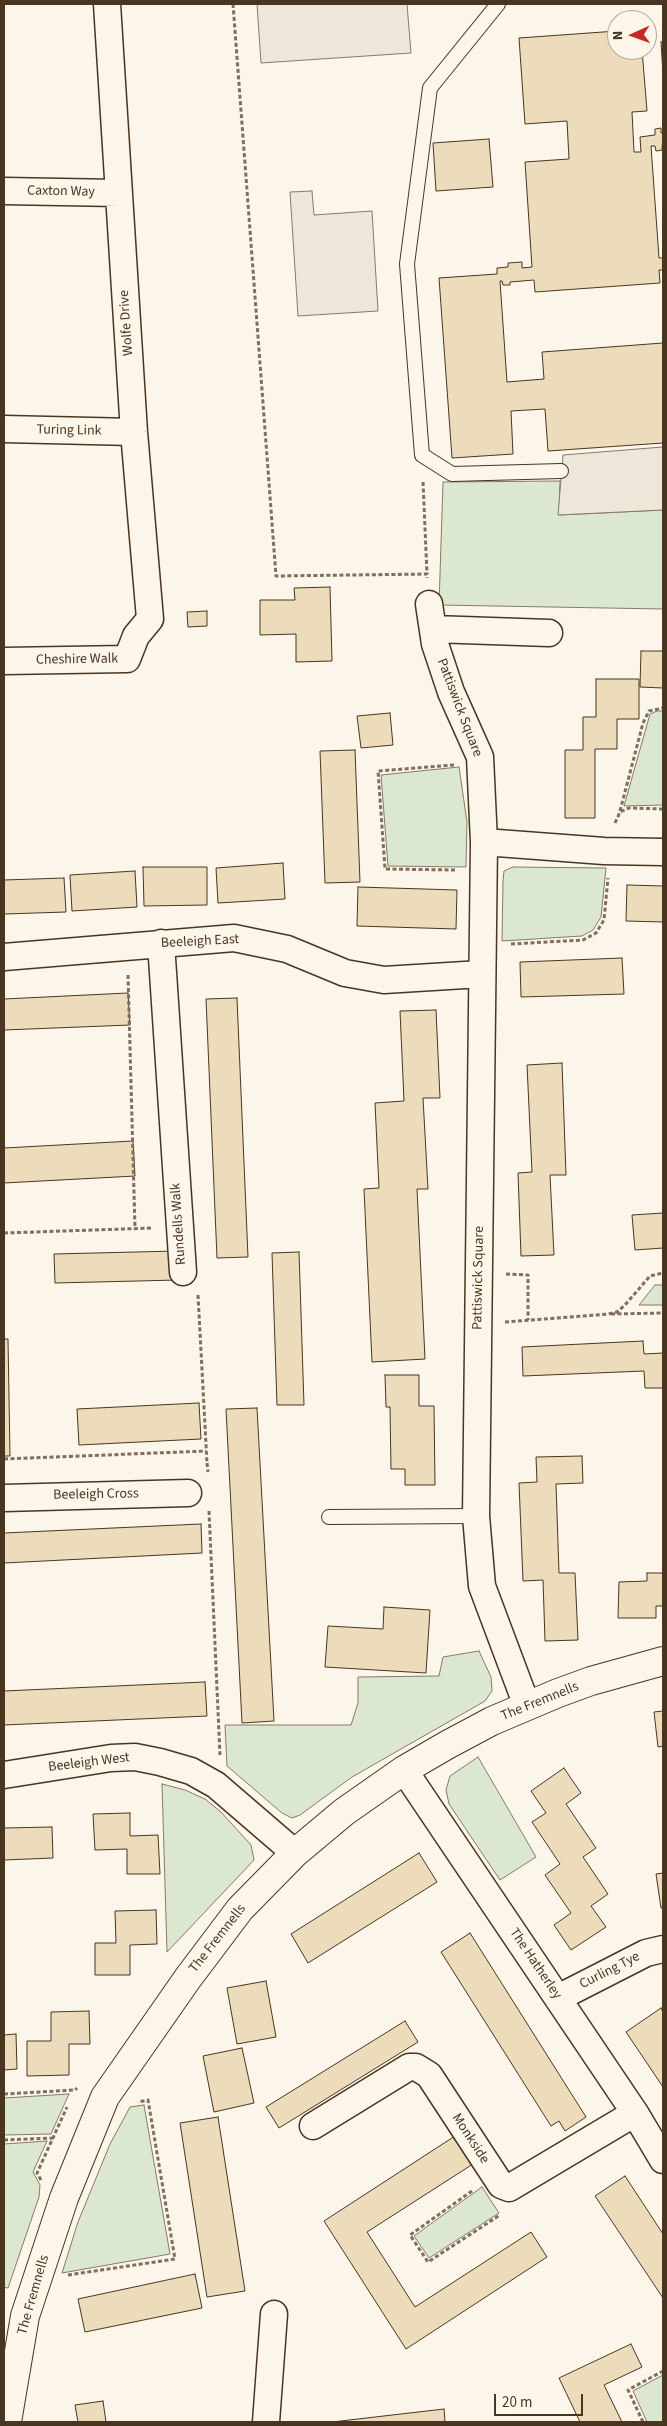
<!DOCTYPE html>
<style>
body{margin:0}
#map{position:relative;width:667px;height:2426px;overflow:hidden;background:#fbf6e9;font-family:"Source Sans 3",sans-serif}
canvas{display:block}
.frame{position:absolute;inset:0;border:5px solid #4a3520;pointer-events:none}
.north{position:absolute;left:607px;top:10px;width:50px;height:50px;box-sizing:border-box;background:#fbf6e9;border:1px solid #b4a999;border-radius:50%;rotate:268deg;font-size:14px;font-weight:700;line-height:20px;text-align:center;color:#4a3520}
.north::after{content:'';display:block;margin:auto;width:18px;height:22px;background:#c62828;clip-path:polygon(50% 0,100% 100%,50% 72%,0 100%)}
.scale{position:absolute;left:494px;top:2394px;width:89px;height:22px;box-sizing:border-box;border:2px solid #4a3520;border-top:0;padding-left:6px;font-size:15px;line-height:18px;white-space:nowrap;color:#4a3520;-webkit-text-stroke:4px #fbf6e9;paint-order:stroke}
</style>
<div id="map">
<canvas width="667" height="2426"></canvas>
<div class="frame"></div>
<div class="north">N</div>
<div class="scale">20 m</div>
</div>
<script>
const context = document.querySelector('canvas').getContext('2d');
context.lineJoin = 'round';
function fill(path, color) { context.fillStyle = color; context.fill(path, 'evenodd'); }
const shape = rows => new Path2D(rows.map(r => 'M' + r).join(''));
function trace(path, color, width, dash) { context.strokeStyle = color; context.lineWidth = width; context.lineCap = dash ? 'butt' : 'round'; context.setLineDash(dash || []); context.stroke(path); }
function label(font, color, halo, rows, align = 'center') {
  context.font = font + ' "Source Sans 3",sans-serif'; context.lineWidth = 4; context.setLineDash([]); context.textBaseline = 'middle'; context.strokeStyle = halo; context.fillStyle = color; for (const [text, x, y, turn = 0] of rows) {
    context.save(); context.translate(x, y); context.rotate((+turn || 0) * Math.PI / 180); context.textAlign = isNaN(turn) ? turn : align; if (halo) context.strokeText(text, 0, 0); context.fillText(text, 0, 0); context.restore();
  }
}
const green = shape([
 [560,481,559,515,663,510,663,609,439,605,443,482,560,481],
 [657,711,663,711,663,805,624,806,650,714,657,711],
 [459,767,467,822,466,867,388,866,381,775,459,767],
 [513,867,606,868,601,917,593,930,582,936,502,941,503,881,504,871,513,867],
 [655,1285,663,1285,663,1305,639,1305,655,1285],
 [479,1651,491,1677,492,1691,485,1701,352,1777,300,1815,292,1818,282,1813,227,1766,225,1725,351,1725,358,1703,358,1677,439,1676,443,1657,479,1651],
 [478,1757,536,1857,500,1880,449,1804,446,1790,450,1776,478,1757],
 [162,1784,185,1790,205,1799,221,1812,251,1845,254,1860,167,1952,162,1784],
 [69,2094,51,2134,4,2135,4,2098,69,2094],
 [144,2105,170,2254,62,2273,78,2222,110,2144,130,2107,144,2105],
 [47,2141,33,2172,40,2185,39,2197,8,2288,4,2287,4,2144,47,2141],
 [482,2187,499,2213,429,2258,414,2236,482,2187],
 [663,2375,663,2422,647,2422,633,2391,663,2375]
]);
fill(green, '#dce7d0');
trace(green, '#887966', 1);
const parking = shape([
 [257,4,407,4,411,53,261,63,257,4],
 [312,191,314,215,372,211,378,311,298,316,290,192,312,191],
 [663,447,663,510,558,515,563,455,663,447]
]);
fill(parking, '#ede7d9');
trace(parking, '#887966', 1);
const building = shape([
 [617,31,617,50,642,50,647,111,632,112,634,152,641,152,640,137,655,135,655,129,661,128,661,133,663,133,662,150,656,151,655,146,651,146,659,258,663,258,663,270,659,270,660,283,535,292,534,280,510,282,510,285,503,285,502,281,500,281,507,382,544,379,542,352,663,343,663,443,548,451,545,409,511,411,513,454,452,458,439,278,497,274,497,268,508,267,508,263,522,262,522,268,532,267,525,162,569,159,567,121,525,124,519,38,617,31],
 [661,42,663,42,663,74,661,42],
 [489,139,493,187,436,191,433,143,489,139],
 [330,587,332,661,296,662,296,634,260,635,260,600,295,600,294,588,330,587],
 [207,611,207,626,188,627,187,612,207,611],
 [641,651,663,651,663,688,640,687,641,651],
 [596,679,639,679,639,719,617,719,617,749,595,749,595,818,565,818,565,750,583,750,583,717,596,717,596,679],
 [390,713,393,745,361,748,357,716,390,713],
 [355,750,360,882,325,883,320,751,355,750],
 [283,863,285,899,218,903,216,868,283,863],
 [143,867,207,867,207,905,144,906,143,867],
 [135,871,137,907,72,911,70,875,135,871],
 [64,878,66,912,4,914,4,880,64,878],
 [627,885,663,886,663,922,626,921,627,885],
 [358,887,457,890,456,929,357,926,358,887],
 [622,958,624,994,521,997,520,962,622,958],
 [128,993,130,1025,4,1030,4,999,128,993],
 [237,998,248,1257,217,1258,206,999,237,998],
 [436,1010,440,1098,423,1098,428,1189,417,1189,425,1359,372,1362,364,1189,379,1188,375,1103,404,1101,400,1011,436,1010],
 [562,1063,566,1175,550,1175,554,1255,521,1256,518,1173,532,1172,527,1065,562,1063],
 [133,1141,135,1176,4,1183,4,1148,133,1141],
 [663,1213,663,1248,635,1250,632,1215,663,1213],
 [177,1251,178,1280,55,1283,54,1254,177,1251],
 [299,1252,304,1405,277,1405,272,1253,299,1252],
 [4,1339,8,1339,10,1456,4,1456,4,1339],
 [643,1341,644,1354,663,1353,663,1388,645,1388,644,1371,523,1376,522,1347,643,1341],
 [385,1375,419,1375,419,1406,434,1406,435,1485,405,1485,405,1469,391,1469,390,1407,386,1407,385,1375],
 [199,1403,201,1439,79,1445,77,1409,199,1403],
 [257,1408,274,1721,242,1723,226,1409,257,1408],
 [582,1456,583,1483,556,1484,559,1573,575,1573,578,1640,545,1641,543,1580,523,1581,519,1483,537,1482,536,1457,582,1456],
 [201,1524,202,1553,4,1563,4,1533,201,1524],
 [647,1573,663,1573,663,1606,656,1606,656,1618,618,1618,619,1582,647,1581,647,1573],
 [384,1607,430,1610,426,1673,325,1667,328,1626,383,1629,384,1607],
 [205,1682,207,1716,4,1725,4,1691,205,1682],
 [663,1711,663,1746,658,1747,654,1712,663,1711],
 [564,1768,581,1793,566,1804,596,1848,583,1857,608,1894,591,1906,606,1927,571,1950,554,1925,571,1913,545,1875,560,1864,532,1822,546,1813,531,1791,564,1768],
 [130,1813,130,1836,158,1835,160,1874,127,1874,127,1849,95,1850,93,1814,130,1813],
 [52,1827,53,1858,4,1860,4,1828,52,1827],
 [419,1853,437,1882,308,1963,291,1934,419,1853],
 [663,1873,663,1908,661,1908,656,1874,663,1873],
 [156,1910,157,1944,130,1945,130,1975,95,1975,95,1943,116,1943,115,1911,156,1910],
 [470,1933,586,2117,565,2131,559,2121,551,2126,441,1952,470,1933],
 [266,1981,276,2037,237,2044,227,1988,266,1981],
 [661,2008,663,2012,663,2087,626,2032,661,2008],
 [89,2011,90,2044,69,2044,69,2075,27,2076,27,2041,51,2041,51,2012,89,2011],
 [405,2021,418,2042,279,2128,266,2107,405,2021],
 [16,2034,17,2069,4,2070,4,2035,16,2034],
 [242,2048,254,2103,214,2112,203,2056,242,2048],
 [218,2117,245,2291,207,2297,180,2123,218,2117],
 [455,2136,473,2164,367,2232,415,2307,531,2232,547,2257,406,2349,324,2221,455,2136],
 [625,2176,663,2234,663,2298,595,2196,625,2176],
 [195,2274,202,2308,85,2332,78,2299,195,2274],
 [631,2344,642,2367,604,2385,622,2422,580,2422,559,2378,631,2344],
 [103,2401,106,2422,78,2422,75,2405,103,2401],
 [444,2409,445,2422,332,2422,444,2409]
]);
fill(building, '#ecdcbc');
trace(building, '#4a3520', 1);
const service = shape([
 [498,4,430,88,407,264,422,455,452,474,561,471],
 [329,1517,476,1516]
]);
const minor = shape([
 [4,191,118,193],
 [4,429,134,432],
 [429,604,435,644,451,692,480,757,484,842,476,1516,482,1586,527,1706],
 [433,629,549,633],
 [4,661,127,659,136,636,150,619,134,432,107,4],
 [484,842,604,851,663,852],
 [161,943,183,1272],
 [4,957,234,938,287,949,345,973,384,980,481,974],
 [4,1498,188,1493],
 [404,1770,635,2113,663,2160],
 [4,1775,111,1758,135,1757,160,1762,191,1771,216,1785,295,1853],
 [558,1998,646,1953,663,1949],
 [313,2126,409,2067,416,2067,429,2075,501,2185,509,2188,635,2113],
 [266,2422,274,2314]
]);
const tertiary = shape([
 [7,2422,25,2316,64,2198,105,2097,188,1978,240,1909,295,1853,344,1812,404,1770,447,1745,492,1721,558,1693,591,1681,663,1661]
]);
trace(service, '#4a3520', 16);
trace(minor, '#4a3520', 29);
trace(tertiary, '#4a3520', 30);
trace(shape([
 [233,4,276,576,427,574,427,578],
 [423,482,427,574],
 [454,765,378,771,385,869,456,870],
 [620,811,643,723,649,711,663,708],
 [615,823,620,812,629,808,663,809],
 [511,944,583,940,596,933,604,920,608,878],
 [128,975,135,1229],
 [4,1233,153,1228],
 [506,1274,528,1275,528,1320],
 [198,1295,207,1463],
 [611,1314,663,1313],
 [505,1322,608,1314,617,1312,625,1305,650,1276,663,1273],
 [4,1459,206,1451],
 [207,1463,208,1472],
 [209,1511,220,1755],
 [4,2094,75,2090,77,2088],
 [4,2140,53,2138],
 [41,2180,37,2173,67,2107],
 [472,2191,410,2235,428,2262,500,2215],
 [68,2275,175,2259,148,2100,138,2102],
 [643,2422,628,2390,663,2371]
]), '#7f6f5c', 3, [4, 2.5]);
trace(service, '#fbf6e9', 14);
trace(minor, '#fbf6e9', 26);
trace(tertiary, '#fbf6e9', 28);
label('14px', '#4a3520', '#fbf6e9', [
 ["Caxton Way",61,192,1],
 ["Wolfe Drive",127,323,-94],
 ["Turing Link",69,431,1],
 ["Cheshire Walk",77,660,-1],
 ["Pattiswick Square",459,708,69],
 ["Beeleigh East",200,942,-3],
 ["Rundells Walk",179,1224,-94],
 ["Pattiswick Square",479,1278,-89],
 ["Beeleigh Cross",96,1495,-1],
 ["The Fremnells",540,1702,-22],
 ["Beeleigh West",89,1763,-7],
 ["The Fremnells",218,1939,-52],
 ["The Hatherley",535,1964,56],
 ["Curling Tye",610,1971,-27],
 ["Monkside",470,2139,57],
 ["The Fremnells",34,2295,-74]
]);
</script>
